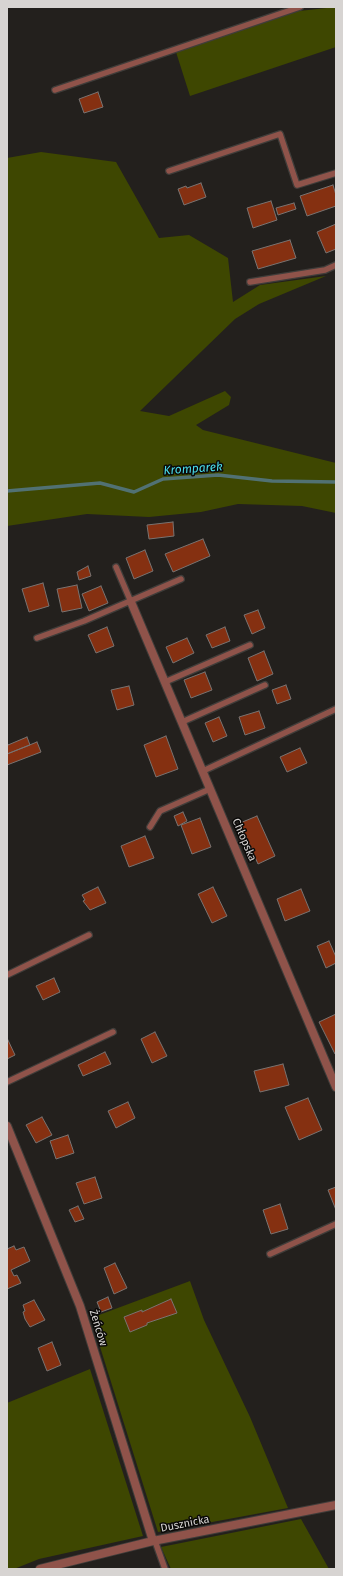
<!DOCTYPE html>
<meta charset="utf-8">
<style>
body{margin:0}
#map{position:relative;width:343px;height:1576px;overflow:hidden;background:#23201d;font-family:"Fira Sans",sans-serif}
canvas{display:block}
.frame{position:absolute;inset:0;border:8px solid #d7d4d2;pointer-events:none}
</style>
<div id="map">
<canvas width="343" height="1576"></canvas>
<div class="frame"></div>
</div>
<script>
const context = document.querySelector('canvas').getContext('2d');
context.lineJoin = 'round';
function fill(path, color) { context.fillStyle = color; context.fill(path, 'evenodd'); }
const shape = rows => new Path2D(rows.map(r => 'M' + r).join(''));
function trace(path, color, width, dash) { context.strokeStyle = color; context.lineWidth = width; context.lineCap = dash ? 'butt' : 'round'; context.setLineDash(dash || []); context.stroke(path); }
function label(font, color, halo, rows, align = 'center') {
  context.font = font + ' "Fira Sans",sans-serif'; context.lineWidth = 3; context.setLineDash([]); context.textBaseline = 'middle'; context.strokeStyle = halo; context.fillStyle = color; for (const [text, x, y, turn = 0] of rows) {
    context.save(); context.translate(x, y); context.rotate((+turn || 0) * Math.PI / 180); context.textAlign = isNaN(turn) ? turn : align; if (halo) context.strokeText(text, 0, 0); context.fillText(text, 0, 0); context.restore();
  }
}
fill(shape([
 [336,7,336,47,190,96,176,52,299,11],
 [41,152,116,162,159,238,189,235,228,258,233,302,260,285,326,276,259,304,235,319,140,411,169,416,225,391,231,397,229,405,196,425,203,430,336,463,336,513,302,506,238,504,201,512,149,517,87,514,7,526,7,158],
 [190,1281,204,1320,250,1417,288,1508,158,1532,91,1318],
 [90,1369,143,1536,39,1559,14,1569,7,1569,7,1403],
 [301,1519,329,1569,171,1569,161,1547]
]), '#3e4701');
trace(shape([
 [7,491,100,483,134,492,163,479,218,475,272,481,336,482]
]), '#517173', 3.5);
const building = shape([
 [98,92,103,107,84,113,79,99,98,92],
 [201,183,206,197,184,205,178,189,186,186,187,188,201,183],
 [333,185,336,195,336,206,307,216,300,196,333,185],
 [271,201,277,220,253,228,247,208,271,201],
 [294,203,296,209,278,215,276,208,294,203],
 [336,224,336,249,326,253,317,232,336,224],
 [290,240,296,258,258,269,252,251,290,240],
 [173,522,174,536,149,539,147,525,173,522],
 [203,539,210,556,173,572,165,554,203,539],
 [145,550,153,571,134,579,126,558,145,550],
 [88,566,91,576,79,580,77,572,88,566],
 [43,583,49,606,29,612,22,589,43,583],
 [77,585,82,608,62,612,57,589,77,585],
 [101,586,108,603,89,611,82,594,101,586],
 [258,610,265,628,252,634,244,615,258,610],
 [107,627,114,646,96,653,88,635,107,627],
 [225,627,230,641,212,648,206,635,225,627],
 [187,638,194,653,173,663,166,647,187,638],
 [264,651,273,674,257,681,248,658,264,651],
 [205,672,212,690,191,698,184,680,205,672],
 [286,685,291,699,277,704,272,690,286,685],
 [129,686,134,705,117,710,111,690,129,686],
 [259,711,265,728,245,735,239,717,259,711],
 [219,717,227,736,213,742,205,723,219,717],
 [166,736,178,769,156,777,144,745,166,736],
 [27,737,30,745,7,754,7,742,8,745,27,737],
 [37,742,41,752,7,765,7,754,37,742],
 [300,748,307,763,287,772,280,757,300,748],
 [183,812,187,821,178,826,174,816,183,812],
 [257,816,275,856,258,864,240,823,257,816],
 [200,818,211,847,192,854,181,825,200,818],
 [145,836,154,858,129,867,121,846,145,836],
 [98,887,106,903,90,910,83,901,85,900,82,895,98,887],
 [213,887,227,916,212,923,198,894,213,887],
 [301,889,310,911,285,921,277,899,301,889],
 [329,941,336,957,336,963,326,968,317,946,329,941],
 [54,978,60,992,43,1000,36,986,54,978],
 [336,1014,336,1054,335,1054,319,1022,336,1014],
 [155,1032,167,1056,152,1063,141,1039,155,1032],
 [7,1038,15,1055,7,1059,7,1038],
 [105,1052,111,1064,83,1076,78,1065,105,1052],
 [283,1064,289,1085,260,1092,254,1071,283,1064],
 [308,1098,322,1130,299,1140,285,1107,308,1098],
 [128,1102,135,1118,116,1128,108,1111,128,1102],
 [42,1117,52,1135,36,1143,26,1125,42,1117],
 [68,1135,74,1153,56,1159,50,1141,68,1135],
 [95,1177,102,1198,84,1204,76,1183,95,1177],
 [336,1187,336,1210,328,1190,336,1187],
 [280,1204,288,1229,271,1234,263,1210,280,1204],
 [78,1206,84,1219,75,1222,69,1210,78,1206],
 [14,1246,16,1250,24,1247,30,1261,11,1270,14,1276,17,1275,21,1283,7,1289,7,1249,14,1246],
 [115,1263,127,1288,114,1294,104,1268,115,1263],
 [108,1297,112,1308,101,1312,97,1302,108,1297],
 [171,1299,177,1313,147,1323,147,1325,130,1332,124,1317,142,1310,142,1312,171,1299],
 [34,1300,45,1320,30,1327,25,1319,23,1312,25,1311,23,1305,34,1300],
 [52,1342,61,1365,47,1371,38,1348,52,1342]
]);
fill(building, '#853011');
trace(building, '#797371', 1);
const service = shape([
 [55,90,300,7],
 [169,171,280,134,297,185,336,173],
 [250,282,325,270,336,265],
 [116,567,131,602],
 [37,638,84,621,181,579],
 [165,682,250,645],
 [182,722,265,685],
 [203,771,336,709],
 [150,827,160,811,210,789],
 [7,975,89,935],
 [7,1082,113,1032],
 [270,1254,336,1224],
 [155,1541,165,1569]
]);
const minor = shape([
 [131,602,336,1087],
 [7,1126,80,1306,153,1541],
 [40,1569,153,1541,336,1505]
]);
trace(service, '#403d3a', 8);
trace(minor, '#403d3a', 10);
trace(service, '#8f534a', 5.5);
trace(minor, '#8f534a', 8);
label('11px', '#d7d4d2', '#0b0a09', [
 ["Chłopska",244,840,67],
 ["Żeńców",98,1328,73],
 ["Dusznicka",185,1524,-11]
]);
label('italic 12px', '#4bdeeb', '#0b0a09', [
 ["Kromparek",193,469,-4]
]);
</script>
